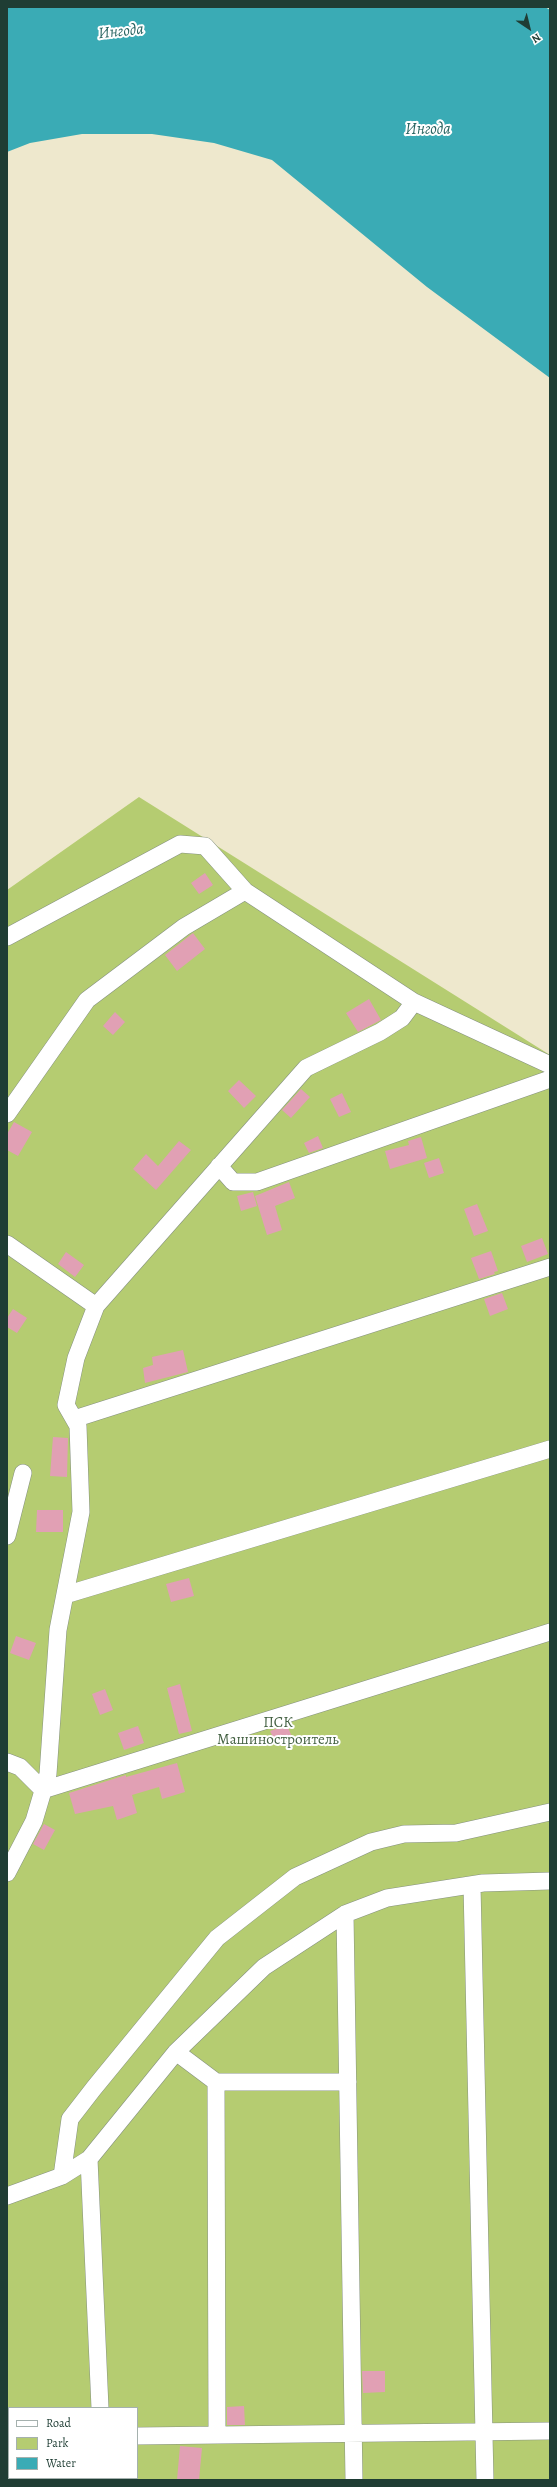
<!DOCTYPE html>
<meta charset="utf-8">
<style>
body{margin:0}
#map{position:relative;width:557px;height:2487px;overflow:hidden;background:#eee8cd;font-family:Alegreya,serif}
canvas{display:block}
.frame{position:absolute;inset:0;border:8px solid #1f3d34;pointer-events:none}
.legend{position:absolute;left:8px;top:2407px;width:130px;height:72px;box-sizing:border-box;background:#fff;border:1px solid #a5b1ae;margin:0;padding:5px 7px;list-style:none;font-size:12px;color:#1f3d34}
.legend li{display:flex;align-items:center;gap:8px;height:20px}
.legend b{width:20px;border:1px solid #a5b1ae}
.north{position:absolute;left:509px;top:8px;width:40px;height:40px;-webkit-text-stroke:3px #fff;paint-order:stroke;rotate:145deg;font-size:11px;font-weight:700;line-height:16px;text-align:center;color:#1f3d34}
.north::after{content:'';display:block;margin:auto;width:14px;height:18px;background:#1f3d34;clip-path:polygon(50% 0,100% 100%,50% 72%,0 100%)}
</style>
<div id="map">
<canvas width="557" height="2487"></canvas>
<div class="frame"></div>
<ul class="legend">
<li><b style="height:5px;background:#fff"></b>Road</li>
<li><b style="height:11px;background:#b5cc71"></b>Park</li>
<li><b style="height:11px;background:#3aabb5"></b>Water</li>
</ul>
<div class="north">N</div>
</div>
<script>
const context = document.querySelector('canvas').getContext('2d');
context.lineJoin = 'round';
function fill(path, color) { context.fillStyle = color; context.fill(path, 'evenodd'); }
const shape = rows => new Path2D(rows.map(r => 'M' + r).join(''));
function trace(path, color, width, dash) { context.strokeStyle = color; context.lineWidth = width; context.lineCap = dash ? 'butt' : 'round'; context.setLineDash(dash || []); context.stroke(path); }
function label(font, color, halo, rows, align = 'center') {
  context.font = font + ' Alegreya,serif'; context.lineWidth = 4; context.setLineDash([]); context.textBaseline = 'middle'; context.strokeStyle = halo; context.fillStyle = color; for (const [text, x, y, turn = 0] of rows) {
    context.save(); context.translate(x, y); context.rotate((+turn || 0) * Math.PI / 180); context.textAlign = isNaN(turn) ? turn : align; if (halo) context.strokeText(text, 0, 0); context.fillText(text, 0, 0); context.restore();
  }
}
fill(shape([
 [139,797,550,1055,550,2480,7,2480,7,890],
 [9,2408,137,2408,137,2478,9,2478]
]), '#b5cc71');
fill(shape([
 [7,7,545,7,550,10,550,378,427,287,272,160,214,143,152,134,82,134,30,143,7,152]
]), '#3aabb5');
fill(shape([
 [205,873,213,885,199,894,191,883],
 [193,933,205,949,177,971,165,955],
 [369,999,381,1020,358,1032,346,1013],
 [115,1012,125,1022,113,1035,103,1026],
 [239,1080,256,1096,244,1108,228,1091],
 [301,1089,310,1097,291,1118,282,1110],
 [342,1093,351,1112,339,1117,330,1099],
 [14,1122,32,1132,18,1156,7,1150,7,1134],
 [318,1136,323,1148,309,1153,304,1143],
 [421,1137,427,1158,390,1169,385,1151,409,1145,408,1141],
 [179,1141,191,1150,156,1190,133,1169,146,1154,158,1166],
 [439,1158,444,1173,429,1178,424,1163],
 [289,1182,295,1198,275,1206,282,1230,267,1235,255,1196],
 [253,1192,257,1206,241,1211,237,1196],
 [477,1204,488,1231,474,1236,464,1209],
 [542,1238,548,1254,527,1262,521,1246],
 [491,1251,498,1271,494,1272,495,1274,479,1279,471,1258],
 [66,1252,84,1265,75,1277,58,1264],
 [502,1293,508,1309,490,1316,484,1299],
 [13,1309,27,1318,17,1333,7,1327,7,1318],
 [183,1350,188,1372,145,1383,143,1368,153,1365,152,1357],
 [53,1437,68,1438,67,1477,50,1476],
 [37,1510,63,1510,63,1532,36,1532],
 [189,1578,194,1596,171,1602,166,1584],
 [16,1636,36,1643,29,1660,10,1653],
 [180,1684,192,1731,179,1734,167,1688],
 [105,1689,113,1710,100,1715,92,1694],
 [287,1725,292,1737,276,1744,270,1731],
 [138,1726,144,1743,124,1750,118,1733],
 [177,1763,185,1792,162,1799,159,1787,132,1795,137,1813,117,1820,113,1806,75,1814,69,1793,126,1775,126,1777],
 [44,1824,55,1830,44,1850,33,1844],
 [362,2371,385,2371,385,2392,363,2393],
 [244,2406,245,2425,227,2425,227,2407],
 [180,2446,202,2448,199,2480,177,2480]
]), '#e1a0b4');
const minor = shape([
 [7,937,180,844,205,846,245,891,414,1002],
 [7,1114,87,1000,184,927,245,891],
 [219,1166,233,1182,257,1182,550,1079],
 [7,1244,96,1306],
 [74,1419,550,1267],
 [7,1536,23,1473],
 [65,1595,550,1449],
 [7,1762,20,1767,43,1790,550,1632],
 [7,1873,34,1821,48,1774,58,1630,81,1512,78,1426,66,1405,76,1358,96,1306,306,1068,380,1032,402,1018,414,1002,550,1065],
 [472,1885,485,2480],
 [345,1914,354,2480],
 [176,2052,216,2082,217,2435],
 [216,2082,348,2082],
 [89,2159,100,2408],
 [62,2176,70,2119,94,2088,217,1938,295,1877,371,1842,404,1834,456,1833,550,1812],
 [7,2196,62,2176,89,2159,176,2052,264,1967,345,1914,387,1898,483,1883,550,1881],
 [137,2436,550,2431],
 [7,2438,9,2438]
]);
trace(minor, '#869280', 18);
trace(minor, '#fff', 17);
label('15px', '#446143', '#fff', [
 ["ПСК",278,1723],
 ["Машиностроитель",278,1740]
]);
label('italic 16px', '#286461', '#fff', [
 ["Ингода",121,32,-6],
 ["Ингода",428,130]
]);
</script>
